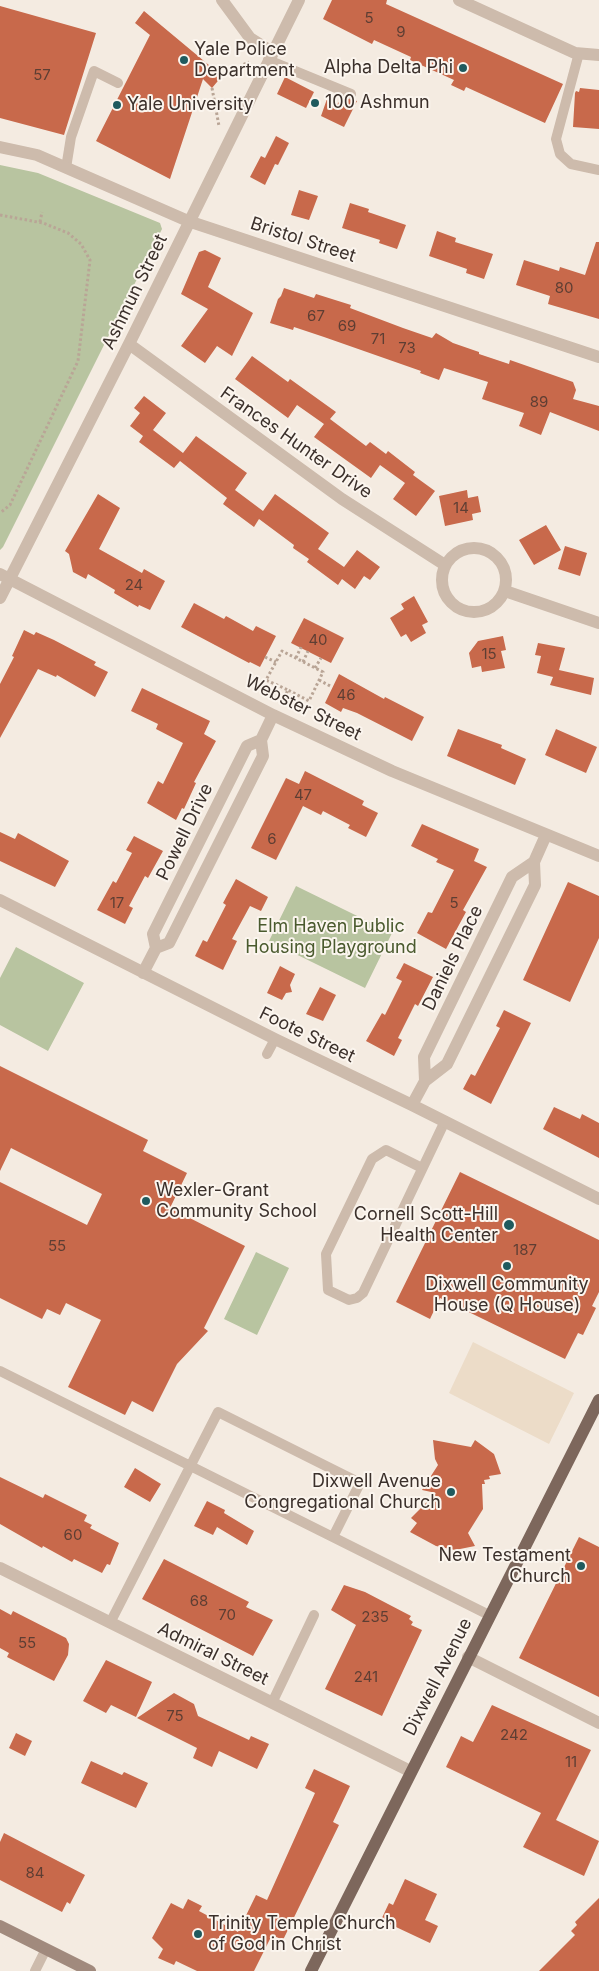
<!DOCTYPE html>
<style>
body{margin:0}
canvas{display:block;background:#f4ebe1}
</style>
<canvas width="599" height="1971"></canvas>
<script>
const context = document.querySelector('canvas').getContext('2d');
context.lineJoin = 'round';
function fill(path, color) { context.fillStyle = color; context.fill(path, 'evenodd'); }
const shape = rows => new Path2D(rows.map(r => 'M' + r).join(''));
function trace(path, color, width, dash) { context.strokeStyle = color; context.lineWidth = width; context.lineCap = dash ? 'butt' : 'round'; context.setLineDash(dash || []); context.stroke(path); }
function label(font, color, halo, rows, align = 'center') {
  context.font = font + ' Inter,sans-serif'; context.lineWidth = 4; context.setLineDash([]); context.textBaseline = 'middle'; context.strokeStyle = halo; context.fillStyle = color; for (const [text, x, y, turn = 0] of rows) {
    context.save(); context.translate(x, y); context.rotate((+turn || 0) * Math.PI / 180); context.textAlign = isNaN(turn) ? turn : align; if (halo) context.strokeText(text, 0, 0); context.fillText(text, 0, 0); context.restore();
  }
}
fill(shape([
 [0,165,38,173,160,223,162,229,3,547,0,550],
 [296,886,392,933,365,988,269,941],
 [16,947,84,983,48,1051,0,1025,0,978],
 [256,1252,289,1268,257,1335,224,1319]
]), '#b8c4a0');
fill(shape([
 [473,1342,574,1393,549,1444,449,1393]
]), '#ecdcc8');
fill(shape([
 [332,0,387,0,386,4,563,84,545,123,466,87,464,91,451,85,454,80,410,60,411,57,374,40,372,44,323,19],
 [0,6,96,33,64,135,0,118],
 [144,11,222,76,212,88,203,79,170,179,96,141,150,35,135,23],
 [285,77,314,92,306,108,277,94],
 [580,88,599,90,599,129,573,127,575,93,576,91,579,92],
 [341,97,357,101,344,127,321,116,327,99,338,104],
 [276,136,289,143,278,165,275,164,265,185,250,177,261,156,265,158],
 [299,190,318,196,309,220,291,215],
 [350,203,369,209,368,212,406,225,397,249,379,243,380,240,342,228],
 [437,231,456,238,455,242,493,254,484,279,466,273,467,269,429,256],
 [596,242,599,242,599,319,548,304,550,296,516,285,524,260,559,271,560,267,585,275],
 [205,250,221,258,208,287,253,313,232,356,217,346,205,363,181,346,208,309,181,294,199,252],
 [284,288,314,298,316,294,351,305,350,308,403,328,432,338,436,333,453,343,479,352,479,354,509,364,510,360,573,382,576,390,573,399,599,406,599,431,550,412,541,435,519,426,524,413,482,399,488,382,444,368,439,380,420,373,421,371,324,337,294,327,293,330,270,323,278,299,281,296],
 [252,356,288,382,290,379,336,412,330,419,366,446,370,442,386,454,388,451,415,472,413,475,435,491,416,516,393,499,405,483,380,465,371,478,314,437,324,424,297,405,288,418,235,379],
 [144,396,166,413,153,430,183,453,196,436,247,473,235,490,263,511,275,494,329,533,318,549,344,567,357,550,380,567,370,580,364,576,355,589,342,579,338,585,307,562,309,559,293,548,294,545,259,519,254,527,223,504,227,498,180,461,174,468,139,442,143,436,130,426,140,413,134,408],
 [467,490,468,498,478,496,481,512,472,514,473,520,445,526,439,496],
 [98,494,120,508,99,549,142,573,144,569,165,581,150,610,139,605,138,607,114,593,115,590,88,574,86,579,73,572,69,554,65,551],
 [546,525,561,550,534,565,519,540],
 [565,546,587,553,580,576,558,569],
 [414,596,428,622,422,625,426,633,411,642,406,634,401,637,390,618,404,609,401,604],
 [194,603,224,619,226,616,253,631,256,626,276,636,260,667,250,662,249,663,181,627],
 [304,618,344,638,331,663,291,643],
 [24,630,34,635,36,632,54,640,96,662,94,665,108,672,95,697,57,675,56,677,38,669,0,738,0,684,14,657,12,656],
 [503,636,506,650,501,651,505,668,482,672,481,666,472,668,469,653,478,641],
 [538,643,565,648,559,670,594,678,591,695,550,685,553,677,537,673,541,656,535,655],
 [339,674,384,699,385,697,424,717,412,741,357,713,343,708,341,712,325,703],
 [142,688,210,721,204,734,216,741,194,782,196,783,184,809,182,808,176,820,147,803,158,781,163,784,183,743,156,729,158,724,131,711],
 [458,729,502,745,501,748,526,759,515,785,447,756],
 [556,729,597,747,586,773,545,755],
 [305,771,364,801,362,805,378,813,366,837,348,828,350,825,323,811,321,815,303,806,276,860,251,848,286,778,299,784],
 [422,824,479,849,474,861,487,867,463,910,466,912,446,949,417,933,428,912,432,913,454,870,436,862,438,859,411,846],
 [0,832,15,839,18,833,69,861,55,887,0,861],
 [134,836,163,851,148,878,145,876,129,906,133,908,125,924,97,910,113,881,116,883,132,853,126,850],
 [236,879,268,897,261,911,250,906,232,939,237,941,223,970,195,956,203,940,207,942,226,905,223,903],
 [568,882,599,896,599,938,570,1002,523,980],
 [404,963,433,977,418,1006,415,1004,398,1038,402,1040,394,1056,366,1041,382,1013,385,1015,402,981,396,978],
 [280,966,295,974,290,985,292,992,286,993,282,1000,267,993],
 [320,987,336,995,323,1021,306,1014],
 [504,1010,531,1023,491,1104,463,1089,471,1074,475,1076,500,1028,496,1026],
 [0,1066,148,1140,143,1151,187,1173,170,1208,245,1246,204,1328,208,1331,177,1364,153,1412,132,1401,125,1415,68,1387,101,1320,66,1303,60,1315,47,1309,42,1319,0,1298,0,1182,87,1225,102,1194,11,1148,0,1171],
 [554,1107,580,1119,582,1114,599,1123,599,1158,543,1129],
 [460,1172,599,1240,599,1292,592,1306,596,1308,583,1335,578,1333,565,1359,440,1298,430,1319,396,1302],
 [433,1440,471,1447,475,1440,494,1454,501,1474,489,1476,490,1479,484,1480,485,1484,482,1484,483,1509,468,1533,475,1546,455,1550,436,1546,410,1532,417,1523,411,1518,436,1493,422,1490,438,1465,435,1459],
 [135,1468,161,1484,150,1502,124,1487],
 [0,1477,43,1498,45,1494,87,1515,84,1521,92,1525,90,1528,119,1543,110,1565,107,1564,102,1573,74,1559,72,1562,43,1546,42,1548,0,1524],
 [207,1501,225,1510,224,1513,254,1531,247,1545,217,1527,213,1535,194,1526],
 [579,1537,599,1547,599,1697,519,1658],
 [164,1559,249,1602,246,1607,273,1620,253,1656,142,1599],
 [344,1585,365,1592,411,1616,409,1619,413,1622,411,1625,422,1630,382,1716,325,1689,356,1625,331,1610],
 [0,1609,11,1615,13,1611,66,1638,69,1644,68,1655,54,1681,7,1657,9,1653,0,1648],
 [106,1660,152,1682,136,1717,111,1705,106,1713,83,1701],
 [174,1693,194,1704,198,1716,249,1740,251,1736,269,1744,257,1769,219,1751,212,1767,193,1758,197,1748,137,1718],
 [492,1705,591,1750,556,1820,599,1841,584,1876,523,1847,541,1813,446,1767,461,1736,473,1742],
 [16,1733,32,1741,25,1756,9,1748],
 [91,1761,122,1775,124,1772,148,1783,136,1808,81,1783],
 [314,1769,350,1786,333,1822,339,1825,283,1940,272,1935,254,1971,197,1971,176,1961,174,1965,158,1958,163,1949,152,1938,171,1903,183,1909,188,1899,202,1906,199,1911,238,1932,256,1895,267,1900,315,1793,305,1788],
 [4,1833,85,1875,70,1904,67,1902,62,1912,0,1880,0,1842],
 [405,1879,437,1894,425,1920,438,1926,430,1943,381,1920,389,1903,393,1905],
 [599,1898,599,1971,539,1971,575,1935,571,1931,577,1925,575,1922]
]), '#c8694b');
trace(shape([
 [221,75,249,62],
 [212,88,219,126],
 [0,215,43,223,68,233,81,244,90,260,78,361,10,505,0,513],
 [40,222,42,212],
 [265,657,276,662],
 [296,658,301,647],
 [303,662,308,651],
 [315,668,321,658],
 [319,680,332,687],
 [284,698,288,690,266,680,282,651,323,672,309,701,288,690]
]), '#b9a596', 3, [2.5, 2.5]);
trace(shape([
 [579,53,556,139,560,154,571,164,599,170],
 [268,60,351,94],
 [66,168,71,137,94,71,118,83],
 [267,1054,275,1039],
 [422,1168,386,1150,372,1159,326,1254,328,1290,349,1300,357,1298,363,1293,436,1140,445,1121],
 [0,1371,489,1615],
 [110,1623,218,1412,360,1483,333,1537],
 [272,1703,314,1615],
 [35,1971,46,1949]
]), '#cdbbac', 10);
trace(shape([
 [222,0,250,38,272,52],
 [459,0,575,53,599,55],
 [0,147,37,155,188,221,599,357],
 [129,344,342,499,445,565],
 '442 580a32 32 0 1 1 64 0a32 32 0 1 1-64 0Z',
 [0,574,273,715,392,771,599,856],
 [505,591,599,623],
 [0,598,129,344,299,0],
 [0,900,275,1039,412,1105,599,1199],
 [156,948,169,943,263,756,261,740,273,715],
 [143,973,156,948,153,934,247,746,261,740],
 [425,1081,447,1064,535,885,534,862,546,835],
 [412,1105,425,1081,424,1057,512,877,534,862],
 [0,1568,410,1771],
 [468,1657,599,1723]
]), '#cdbbac', 12);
trace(shape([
 [0,1926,90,1971]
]), '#a18a7d', 12);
trace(shape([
 [311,1971,599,1400]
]), '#7d675c', 12);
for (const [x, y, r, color] of [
 [184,60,5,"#1f5a5e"],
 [463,68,5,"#1f5a5e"],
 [315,103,5,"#1f5a5e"],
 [117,105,5,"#1f5a5e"],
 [146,1201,5,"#1f5a5e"],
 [509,1225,6,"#1f5a5e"],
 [507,1266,5,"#1f5a5e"],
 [451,1492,5,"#1f5a5e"],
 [581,1566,5,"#1f5a5e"],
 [198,1934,5,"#1f5a5e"]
]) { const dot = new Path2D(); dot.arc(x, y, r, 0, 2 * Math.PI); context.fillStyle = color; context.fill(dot); trace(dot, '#fbf5ee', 2); }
label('15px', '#5e3e33', null, [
 ["5",369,18],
 ["9",401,32],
 ["57",42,75],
 ["80",564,288],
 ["67",316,316],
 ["69",347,326],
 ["71",378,339],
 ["73",407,348],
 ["89",539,402],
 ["14",461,508],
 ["24",134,585],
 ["40",318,640],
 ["15",489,654],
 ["46",346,695],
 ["47",303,795],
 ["6",272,839],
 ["17",117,903],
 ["5",454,903],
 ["55",57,1246],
 ["187",525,1250],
 ["60",73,1535],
 ["68",199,1601],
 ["70",227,1615],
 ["235",375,1617],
 ["55",27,1643],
 ["241",366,1677],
 ["75",175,1716],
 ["242",514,1735],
 ["11",571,1762],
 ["84",35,1873]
]);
label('18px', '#3b302b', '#fbf5ee', [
 ["Yale Police",194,50],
 ["Department",194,71],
 ["Alpha Delta Phi",453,68,"right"],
 ["100 Ashmun",325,103],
 ["Yale University",127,105],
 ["Wexler-Grant",156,1191],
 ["Community School",156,1212],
 ["Cornell Scott-Hill",498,1215,"right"],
 ["Health Center",498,1236,"right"],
 ["Dixwell Community",507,1285,"center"],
 ["House (Q House)",507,1306,"center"],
 ["Dixwell Avenue",441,1482,"right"],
 ["Congregational Church",441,1503,"right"],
 ["New Testament",571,1556,"right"],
 ["Church",571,1577,"right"],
 ["Trinity Temple Church",208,1924],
 ["of God in Christ",208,1945]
], 'left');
label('18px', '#3b302b', '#fbf5ee', [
 ["Bristol Street",303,240,18],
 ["Ashmun Street",135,292,-64],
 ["Frances Hunter Drive",296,443,35],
 ["Webster Street",303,708,26],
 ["Powell Drive",185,832,-64],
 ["Daniels Place",453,958,-64],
 ["Foote Street",307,1035,26],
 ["Admiral Street",213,1654,26],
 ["Dixwell Avenue",438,1677,-63]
]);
label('18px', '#4a5a2e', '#fbf5ee', [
 ["Elm Haven Public",331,927],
 ["Housing Playground",331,948]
]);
</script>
